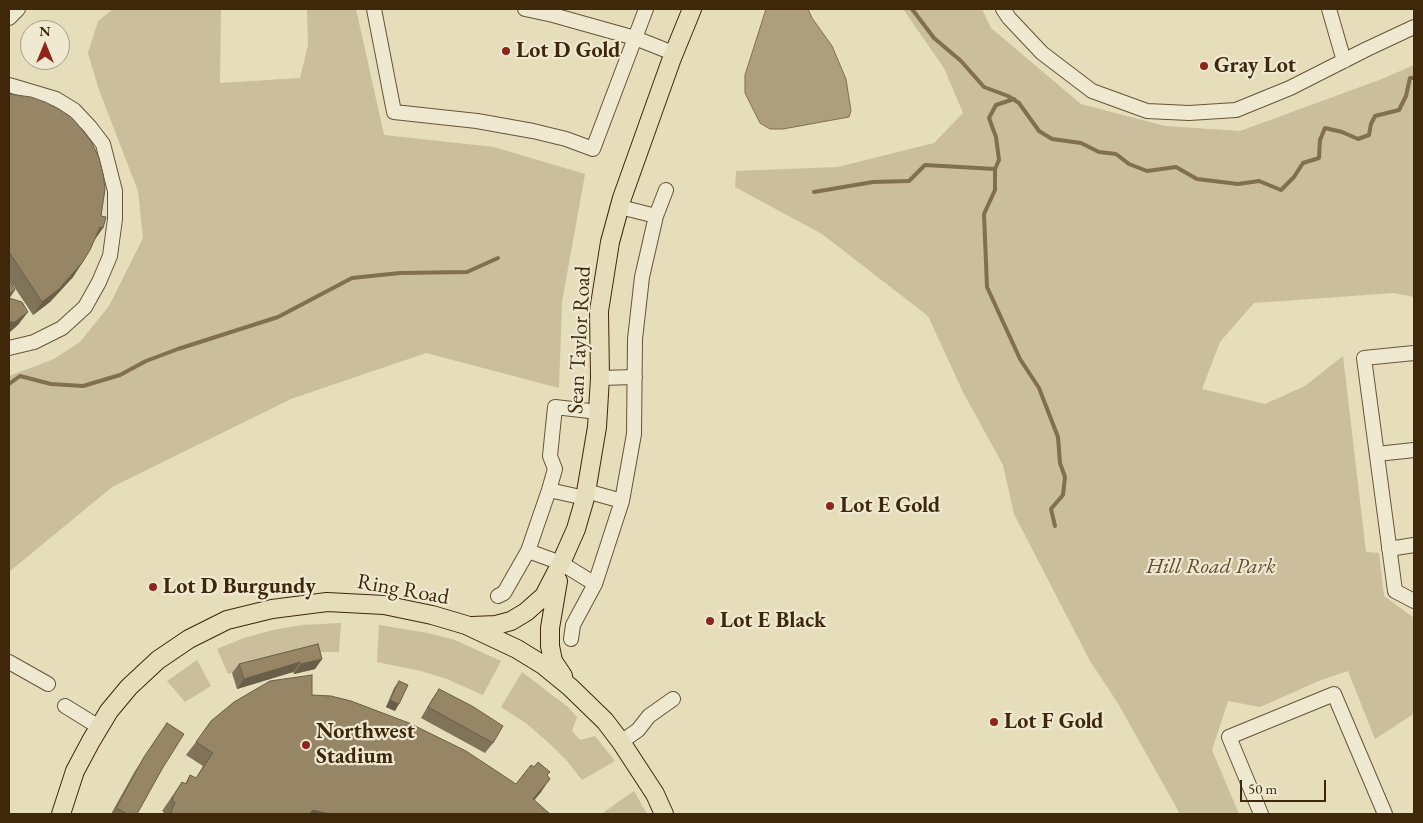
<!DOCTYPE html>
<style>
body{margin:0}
#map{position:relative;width:1423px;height:823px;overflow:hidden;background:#e6ddba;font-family:"EB Garamond",serif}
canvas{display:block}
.frame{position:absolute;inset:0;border:10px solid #3f2709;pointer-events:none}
.north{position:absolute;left:20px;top:20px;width:50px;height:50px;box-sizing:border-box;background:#efe9d2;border:1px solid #a99b82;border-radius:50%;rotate:0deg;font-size:14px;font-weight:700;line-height:20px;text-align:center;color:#3f2709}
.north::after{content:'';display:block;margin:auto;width:18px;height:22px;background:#8f2418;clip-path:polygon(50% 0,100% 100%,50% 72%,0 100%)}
.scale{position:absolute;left:1240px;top:780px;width:86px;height:22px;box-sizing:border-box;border:2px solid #3f2709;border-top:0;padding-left:6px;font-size:15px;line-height:18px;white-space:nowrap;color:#3f2709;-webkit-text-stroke:4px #efe9d2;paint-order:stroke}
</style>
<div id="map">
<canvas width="1423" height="823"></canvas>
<div class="frame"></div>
<div class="north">N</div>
<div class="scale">50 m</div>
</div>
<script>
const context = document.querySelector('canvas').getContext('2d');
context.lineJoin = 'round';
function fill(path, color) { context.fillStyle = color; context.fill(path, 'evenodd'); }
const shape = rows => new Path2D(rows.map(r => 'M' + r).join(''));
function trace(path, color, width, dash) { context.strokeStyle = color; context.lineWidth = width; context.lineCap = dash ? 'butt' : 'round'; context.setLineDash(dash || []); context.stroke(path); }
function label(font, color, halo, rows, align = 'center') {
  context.font = font + ' "EB Garamond",serif'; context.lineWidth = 4.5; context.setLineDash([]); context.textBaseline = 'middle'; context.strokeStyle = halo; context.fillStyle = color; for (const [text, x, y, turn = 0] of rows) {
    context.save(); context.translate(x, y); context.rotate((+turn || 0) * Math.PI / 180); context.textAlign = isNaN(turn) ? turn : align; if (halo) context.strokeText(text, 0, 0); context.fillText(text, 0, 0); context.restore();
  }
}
fill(shape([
 [113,9,221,9,220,83,300,78,308,45,307,9,356,9,384,135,494,147,585,174,562,302,559,388,426,353,291,399,112,487,9,572,9,376,54,359,80,342,109,306,143,238,138,191,99,90,88,53,98,21],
 [903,9,982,9,991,28,1081,104,1165,126,1240,131,1382,79,1414,65,1414,297,1394,293,1254,303,1220,342,1202,389,1265,404,1305,386,1343,356,1366,552,1379,553,1384,596,1414,618,1414,711,1412,715,1375,739,1348,671,1321,680,1260,707,1228,701,1212,750,1239,814,1180,814,1119,705,1090,661,1014,514,1003,465,963,392,928,316,822,234,735,187,736,171,838,167,934,143,963,113,944,68],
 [341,623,339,652,314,652,251,666,228,674,217,649,244,638,273,630,302,625],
 [379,625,428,633,455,640,501,661,483,695,447,679,421,671,377,662],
 [197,660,211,686,185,702,167,681],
 [522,672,568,707,577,717,572,731,580,740,595,736,615,761,582,780,567,761,550,744,527,724,501,707],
 [634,791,647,814,605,814,604,812]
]), '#cabe9c');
const water = shape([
 [766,9,808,9,812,18,832,46,846,79,851,111,849,117,783,129,770,129,760,123,745,93,745,75,766,9]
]);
fill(water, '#ad9f7e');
trace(water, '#816f4f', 1);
trace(shape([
 [912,9,934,38,961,61,984,87,1008,96,1019,103,1039,131,1052,139,1081,143,1099,152,1116,154,1129,164,1147,171,1176,167,1197,179,1238,184,1259,181,1281,190,1294,177,1303,163,1319,158,1320,140,1325,128,1342,132,1358,139,1369,135,1371,124,1375,116,1399,110,1406,96,1410,78,1414,78],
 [995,169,995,190,984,214,987,287,1020,359,1039,388,1058,437,1060,463,1065,477,1063,495,1051,509,1055,526],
 [814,192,873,182,909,181,925,165,995,169,999,160,996,137,989,118,996,105,1014,99],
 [9,384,20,376,51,384,83,386,120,375,146,361,178,349,278,317,352,278,400,273,467,272,498,258]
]), '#816f4f', 4);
const minor = shape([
 [374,9,394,112,477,121,533,131,566,139,593,149,646,9],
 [525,9,553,15,635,38,673,53],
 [1003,9,1009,18,1042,53,1092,91,1147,111,1189,113,1236,110,1290,88,1367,49,1414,27],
 [1329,9,1344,61],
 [9,18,18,9],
 [9,85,56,99,74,110,90,127,103,144,115,191,115,219,110,256,99,282,85,307,62,328,34,342,9,348],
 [620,207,656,216],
 [1414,353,1364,358,1395,591,1414,601],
 [600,378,635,377],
 [1377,454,1414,450],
 [549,490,585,498],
 [586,491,622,501],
 [1389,549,1414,545],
 [528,551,561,563,595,584],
 [498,596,504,593,528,551,549,490,555,469,550,456,555,407,598,412],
 [571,639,573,625,595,584,622,501,634,434,635,339,642,277,656,216,666,190],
 [9,662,48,684],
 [65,706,99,727],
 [621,742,638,730,649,716,673,699],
 [1261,814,1229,737,1334,694,1385,814]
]);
const major = shape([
 [558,581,550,628,550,646,553,661,563,676],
 [472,626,496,625,511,621,526,612,544,596,561,563,576,529,585,498,597,427,600,378,599,311,610,242,622,198,672,58,692,9],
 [61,814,75,771,91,741,109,711,129,687,158,660,189,639,227,620,272,609,327,602,384,605,432,615,466,625,517,649,543,665,570,687,605,721,621,742,655,794,664,814]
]);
trace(minor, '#695435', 16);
trace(major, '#3f2709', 20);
trace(minor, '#efe9d2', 14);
trace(major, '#e6ddba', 18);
fill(shape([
 [9,94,94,240,82,263,73,277,50,302,33,315,9,279],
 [322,659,315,669,294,674,293,672,237,689,232,673,239,664],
 [399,681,395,711,386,707,394,688],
 [439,689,493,743,485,753,421,718,432,699],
 [312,695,516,784,534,767,547,775,541,792,534,800,550,814,162,814,164,812,162,811,182,782,185,784,190,775,196,778,203,766,186,755,196,742],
 [167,723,162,769,137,814,111,814,135,771]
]), '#817357');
fill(shape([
 [100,227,103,228,94,241],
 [82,263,73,277,50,302,33,315,42,302],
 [15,290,9,299,9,294],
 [28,312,18,325,9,333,9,322],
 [322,659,315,669,294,674,301,664],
 [300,662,293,672,237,689,244,679],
 [390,700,399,704,395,711,386,707],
 [550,779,541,792,524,813,533,799],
 [313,810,330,814,309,814]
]), '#695e47');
const building = shape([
 [9,94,31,97,45,102,59,109,72,118,85,133,92,143,99,158,103,174,105,189,101,216,106,217,103,228,100,227,90,250,82,263,59,289,42,302,9,252,9,94],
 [9,279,15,290,9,294,9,279],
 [9,298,22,302,28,312,15,322,9,322,9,298],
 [318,644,322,659,301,664,300,662,244,679,239,664,318,644],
 [312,675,312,695,331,696,351,701,409,723,466,751,516,784,531,765,534,767,538,762,550,772,547,775,550,779,533,799,550,814,330,814,313,810,309,814,174,814,171,812,175,802,172,801,173,798,172,798,182,782,186,784,190,775,196,778,213,753,196,742,211,721,234,702,270,681,312,675],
 [399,681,408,685,399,704,390,700,399,681],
 [439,689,472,706,503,726,493,743,428,707,439,689],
 [167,723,184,734,162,769,137,814,127,814,116,808,144,757,167,723]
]);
fill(building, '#968665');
trace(building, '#695e47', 1);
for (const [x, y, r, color] of [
 [506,51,5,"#8f2418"],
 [1204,66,5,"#8f2418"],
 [830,506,5,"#8f2418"],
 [153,587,5,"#8f2418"],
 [710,621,5,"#8f2418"],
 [994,722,5,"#8f2418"],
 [306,745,5,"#8f2418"]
]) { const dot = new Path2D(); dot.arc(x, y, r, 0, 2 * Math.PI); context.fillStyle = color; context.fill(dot); trace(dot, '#efe9d2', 2); }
label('bold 22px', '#3f2709', '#efe9d2', [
 ["Lot D Gold",516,51],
 ["Gray Lot",1214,66],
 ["Lot E Gold",840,506],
 ["Lot D Burgundy",163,587],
 ["Lot E Black",720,621],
 ["Lot F Gold",1004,722],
 ["Northwest",316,732],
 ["Stadium",316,757]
], 'left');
label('22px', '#3f2709', '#efe9d2', [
 ["Sean Taylor Road",580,340,-87],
 ["Ring Road",403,590,10]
]);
label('italic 22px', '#624d2e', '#efe9d2', [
 ["Hill Road Park",1211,567]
]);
</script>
